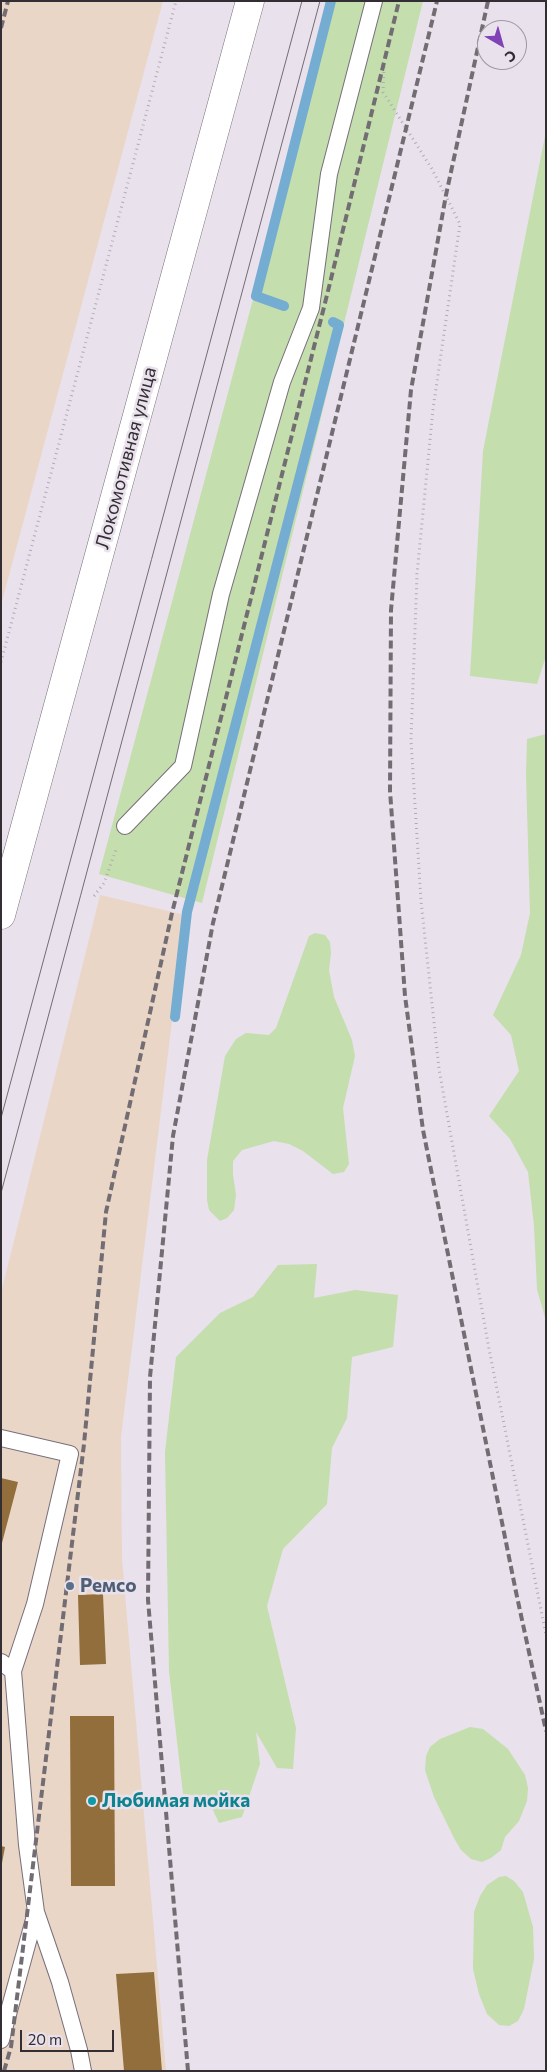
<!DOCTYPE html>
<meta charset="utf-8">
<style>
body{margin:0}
#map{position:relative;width:547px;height:2072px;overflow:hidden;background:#e9e1ec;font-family:Commissioner,sans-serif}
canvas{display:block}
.frame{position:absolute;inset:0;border:2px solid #322e33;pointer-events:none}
.north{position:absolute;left:477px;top:20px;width:50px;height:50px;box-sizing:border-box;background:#e9e1ec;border:1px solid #a099a2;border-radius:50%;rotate:142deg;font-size:14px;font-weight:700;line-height:20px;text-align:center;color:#322e33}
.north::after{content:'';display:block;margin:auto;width:18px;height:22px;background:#8242b7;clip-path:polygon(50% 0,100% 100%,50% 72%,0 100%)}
.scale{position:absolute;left:20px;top:2030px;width:94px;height:22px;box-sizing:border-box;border:2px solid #322e33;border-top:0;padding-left:6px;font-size:15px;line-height:18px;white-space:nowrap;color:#322e33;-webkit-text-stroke:4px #e9e1ec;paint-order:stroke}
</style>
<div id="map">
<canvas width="547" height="2072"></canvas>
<div class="frame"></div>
<div class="north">С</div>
<div class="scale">20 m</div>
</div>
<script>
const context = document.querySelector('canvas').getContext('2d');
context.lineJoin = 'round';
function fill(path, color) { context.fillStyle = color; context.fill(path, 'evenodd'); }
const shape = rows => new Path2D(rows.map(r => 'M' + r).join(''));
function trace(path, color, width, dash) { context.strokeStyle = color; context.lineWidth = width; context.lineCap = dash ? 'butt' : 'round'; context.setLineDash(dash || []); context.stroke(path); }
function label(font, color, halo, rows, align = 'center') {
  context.font = font + ' Commissioner,sans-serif'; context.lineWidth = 5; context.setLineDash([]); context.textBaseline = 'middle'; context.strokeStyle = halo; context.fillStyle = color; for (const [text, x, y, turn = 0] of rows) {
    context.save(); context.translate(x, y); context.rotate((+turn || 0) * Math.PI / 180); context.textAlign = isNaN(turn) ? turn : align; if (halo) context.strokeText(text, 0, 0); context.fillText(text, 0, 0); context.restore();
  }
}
fill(shape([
 [1,1,163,1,1,605],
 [100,895,185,915,121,1437,122,1559,166,2071,1,2071,1,1293]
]), '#ead6c7');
fill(shape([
 [333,1,423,1,202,903,99,874],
 [546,131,546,656,537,684,470,676,483,451],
 [546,734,546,1321,537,1289,534,1226,528,1172,510,1139,489,1116,519,1071,511,1035,493,1015,521,955,530,913,526,775,527,739],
 [315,933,325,935,330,942,331,953,329,970,334,997,352,1040,355,1056,343,1108,349,1164,344,1172,333,1174,303,1151,289,1144,274,1141,242,1150,233,1161,233,1175,236,1195,234,1210,227,1218,220,1221,209,1210,207,1200,207,1160,225,1056,236,1039,246,1033,269,1035,276,1028,309,936],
 [317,1264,314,1298,355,1290,398,1295,393,1347,352,1357,347,1418,332,1448,327,1504,283,1549,267,1606,296,1728,293,1769,277,1768,256,1732,260,1764,242,1817,219,1823,207,1797,183,1794,169,1671,165,1452,176,1357,220,1313,253,1297,278,1265],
 [470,1727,483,1729,508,1749,525,1775,528,1788,527,1801,519,1821,505,1837,501,1850,491,1858,482,1862,471,1859,461,1850,454,1838,434,1797,425,1770,426,1756,430,1747,440,1739],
 [506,1876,514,1881,523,1892,533,1927,534,1959,524,2009,518,2021,509,2026,499,2025,487,2014,479,1994,473,1969,474,1912,480,1896,487,1885,499,1877]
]), '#c4dead');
trace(shape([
 [284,306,256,296,331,1],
 [175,1017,187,912,339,325,333,322]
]), '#74acd2', 10);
fill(shape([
 [1,1478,18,1482,2,1543,1,1543],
 [103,1594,106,1664,80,1665,78,1595],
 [70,1716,114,1716,115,1886,71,1886],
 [1,1846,5,1847,2,1863,1,1863],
 [154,1972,162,2071,124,2071,116,1974]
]), '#926e3c');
const service = shape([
 [125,826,183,766,221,594,282,382,311,308,329,174,374,1],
 [1,1438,70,1454,35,1604,13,1671],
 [1,1662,13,1671,27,1845,36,1912,60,1982,79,2050,83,2071],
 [1,2040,36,1912]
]);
const primary = shape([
 [1,915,250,1]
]);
trace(service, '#776f7a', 18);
trace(primary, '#776f7a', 29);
trace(shape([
 [384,67,383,92,432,169,460,224,433,409,417,574,411,740,421,901,439,1069,489,1349,546,1635],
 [1,662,176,1],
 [94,896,104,883,117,847]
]), '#b2abb4', 3, [1, 4]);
trace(service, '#fff', 16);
trace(primary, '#fff', 28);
trace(shape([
 [1,1118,302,1],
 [1,1193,320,1]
]), '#726c73', 1);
trace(shape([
 [488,1,446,195,411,390,391,610,390,791,405,996,423,1130,516,1592,546,1731],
 [1,28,8,1],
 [4,2071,11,2047,84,1444,106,1212,172,913,329,287,399,1],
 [188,2071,148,1600,150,1377,173,1136,213,923,437,1]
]), '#726c73', 4, [8, 4]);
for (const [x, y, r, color] of [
 [70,1586,5,"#5c6f8a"],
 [92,1801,5,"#0f9aa8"]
]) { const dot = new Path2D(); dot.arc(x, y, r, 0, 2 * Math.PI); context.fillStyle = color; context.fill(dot); trace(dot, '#e9e1ec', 2); }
label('19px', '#322e33', '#e9e1ec', [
 ["Локомотивная улица",126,458,-75]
]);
label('bold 19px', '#4e5e75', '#e9e1ec', [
 ["Ремсо",80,1586]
], 'left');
label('bold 19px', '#0d838f', '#e9e1ec', [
 ["Любимая мойка",102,1801]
], 'left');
</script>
